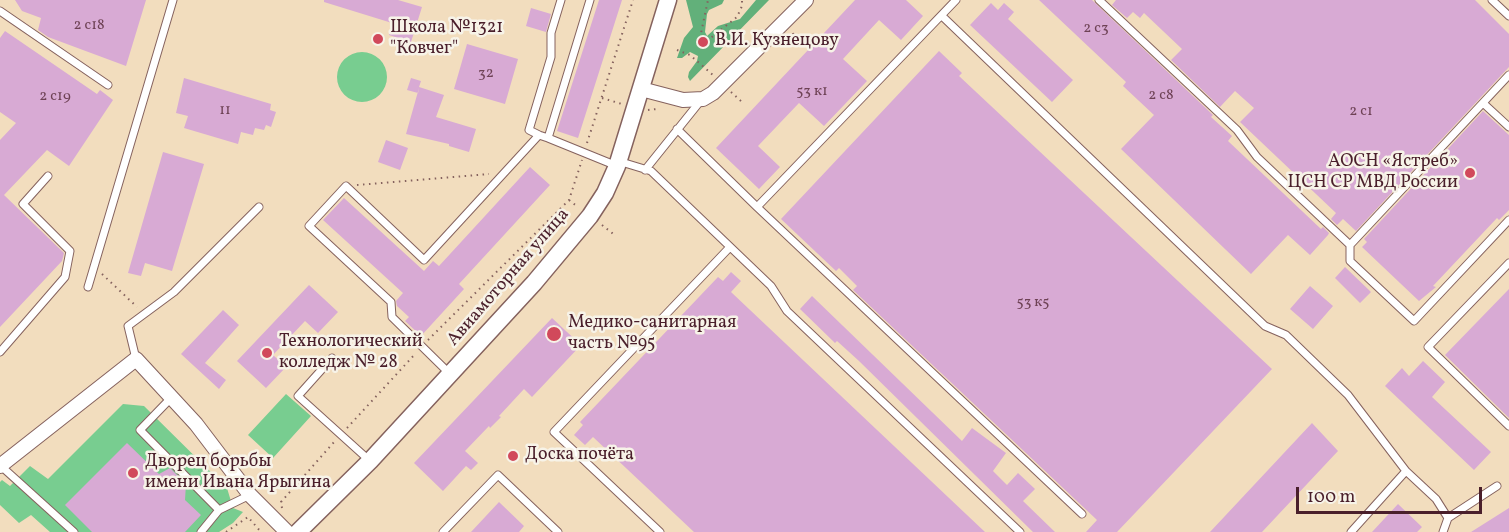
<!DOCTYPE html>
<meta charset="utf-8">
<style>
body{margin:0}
#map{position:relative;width:1509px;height:532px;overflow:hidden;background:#f2ddbe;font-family:Vollkorn,serif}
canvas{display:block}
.scale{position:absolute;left:1296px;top:487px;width:186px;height:27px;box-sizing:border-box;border:3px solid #4a1f2b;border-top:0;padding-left:8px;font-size:18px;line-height:21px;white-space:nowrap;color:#4a1f2b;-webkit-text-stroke:4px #f7f3e8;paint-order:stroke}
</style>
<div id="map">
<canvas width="1509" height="532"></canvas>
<div class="scale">100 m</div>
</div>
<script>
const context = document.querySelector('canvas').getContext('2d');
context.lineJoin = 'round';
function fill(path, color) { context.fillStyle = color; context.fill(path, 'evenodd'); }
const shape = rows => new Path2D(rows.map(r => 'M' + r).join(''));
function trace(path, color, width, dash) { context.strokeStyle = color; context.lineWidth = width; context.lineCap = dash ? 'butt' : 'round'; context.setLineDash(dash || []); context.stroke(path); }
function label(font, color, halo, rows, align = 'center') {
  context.font = font + ' Vollkorn,serif'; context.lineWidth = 5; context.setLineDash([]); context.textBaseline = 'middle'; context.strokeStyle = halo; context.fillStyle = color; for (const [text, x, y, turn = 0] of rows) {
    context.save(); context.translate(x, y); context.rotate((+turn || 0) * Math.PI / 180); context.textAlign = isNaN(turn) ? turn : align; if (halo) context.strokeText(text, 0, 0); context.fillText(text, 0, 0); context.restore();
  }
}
fill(shape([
 '337 77a25 25 0 1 1 50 0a25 25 0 1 1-50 0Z',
 [286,394,311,416,273,458,248,435],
 [123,404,144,406,227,488,233,508,243,512,233,523,219,532,50,532,31,515,19,523,0,505,0,482,2,480,10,486,30,466,48,479]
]), '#78cd90');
fill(shape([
 [686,0,724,0,722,4,709,10,707,14,705,32,707,36,718,26,740,19,756,0,769,0,690,81,688,77,689,72,697,61,698,56,690,52,682,58,677,58,684,38,693,27]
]), '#62b07a');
fill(shape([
 [15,0,146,0,126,66,48,37,38,30,41,18,22,11],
 [324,0,398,0,422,7,411,42,389,35,392,23,324,2],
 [599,0,622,0,578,138,557,131],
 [855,0,906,0,923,16,901,40,879,20,843,59,867,81,824,126,799,103,758,146,780,167,759,189,716,148],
 [1039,0,1092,0,1213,115,1211,117,1232,136,1228,141,1321,229,1323,227,1329,233,1328,235,1310,255,1288,235,1251,274,1121,149,1154,115,1123,86,1126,82],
 [1116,0,1475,0,1509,34,1509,67,1356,231,1343,219,1337,225,1331,219,1336,213,1240,122,1254,108,1235,91,1220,107,1171,60,1182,49,1144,13,1140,18,1133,12,1127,18,1112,5],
 [991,3,998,10,1004,3,1014,12,1008,19,1073,80,1052,102,970,25],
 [531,8,551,14,546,32,526,26],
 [5,31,97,94,100,90,113,100,69,166,47,150,4,195,64,253,62,261,0,327,0,140,16,123,0,112,0,38],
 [467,44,518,59,505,104,454,89],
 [939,51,962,73,959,76,1272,369,1117,532,1086,532,1097,520,853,290,857,286,839,268,836,271,781,219],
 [184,78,271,104,270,110,276,112,271,127,266,125,264,130,255,128,253,135,241,132,238,144,184,128,188,116,176,113],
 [411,78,421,81,419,87,444,95,436,117,476,129,469,152,449,146,449,144,406,134,419,88,418,93,407,90],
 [1483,111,1509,135,1509,210,1499,220,1497,218,1433,286,1436,287,1419,301,1362,247,1367,242,1364,239],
 [386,140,408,148,400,170,378,162],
 [163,152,204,164,172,271,145,263,141,276,128,273],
 [530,167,550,185,459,284,464,289,421,336,405,321,409,317,397,306,396,301,403,293,323,220,344,198,424,271,433,261,439,266],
 [1345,267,1371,292,1360,303,1335,278],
 [731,272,741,281,731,292,985,532,694,532,593,437,585,445,574,435,583,425,580,422,718,277,723,281],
 [309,285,338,312,318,333,305,321,273,355,286,367,266,388,237,361],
 [1310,286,1333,306,1313,329,1290,309],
 [1509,289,1509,418,1445,355],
 [812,296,962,441,972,428,1006,453,993,471,1007,485,1018,473,1035,489,1023,501,1055,532,1033,532,859,361,837,341,835,343,800,309],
 [223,310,239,325,205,363,226,380,219,389,181,354],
 [552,318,581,345,532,397,524,389,499,416,501,417,490,428,489,426,465,451,478,463,471,470,466,466,443,491,414,463],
 [1423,361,1445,382,1432,397,1491,452,1474,470,1385,386,1402,368,1409,376],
 [1312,423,1338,451,1262,532,1210,532],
 [127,443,159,474,170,468,186,484,185,500,201,515,185,532,92,532,65,505],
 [499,502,524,526,519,532,471,532],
 [1398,504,1422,527,1417,532,1372,532],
 [1509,508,1509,532,1471,532]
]), '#d8aad4');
const service = shape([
 [1099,0,1237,130,1257,157,1350,245],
 [1492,0,1509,16],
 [0,11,108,85],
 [942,16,1265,326,1286,335,1348,395,1406,471,1436,499,1448,518,1443,532],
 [1509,75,1350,245,1350,261,1414,321,1509,220],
 [1483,103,1509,127],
 [677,129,757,207,956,0],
 [539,135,529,130,551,57,551,33,561,0],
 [548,138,617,166],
 [618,161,651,171,771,286,787,311,1020,532],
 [645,170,702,99],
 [757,207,1082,514],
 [1509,263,1428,347,1509,426],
 [88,287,173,0],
 [0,352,65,277,70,251,23,204,48,176],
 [332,358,298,396,370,461],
 [136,359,128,326,174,292,259,207],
 [450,374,392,317,391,302,309,226,346,186,424,260,539,135,548,138,590,0],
 [172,397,140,430,219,510],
 [1,466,74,532],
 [1448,518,1497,486],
 [201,532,219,510,250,495],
 [443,532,498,475,558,532],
 [660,532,554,432,730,247],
 [1351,532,1406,471]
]);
const minor = shape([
 [641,89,683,100,703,99,713,93,806,0],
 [0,466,136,359,196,424,250,495,287,532]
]);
const tertiary = shape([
 [298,532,370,461,534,283,590,216,605,193,617,166,668,0]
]);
trace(service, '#85625e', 9);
trace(minor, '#85625e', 16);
trace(tertiary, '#85625e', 19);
trace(shape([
 [793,33,798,47],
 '697.5 42a4.5 4.5 0 1 1 9 0a4.5 4.5 0 1 1-9 0Z',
 [700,38,708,0],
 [707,41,737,17,742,6,742,0],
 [677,50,690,55,713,75],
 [731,92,743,103],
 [602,98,622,104],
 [648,110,657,109],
 [587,143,633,0],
 [357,185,489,174],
 [569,200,578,207],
 [602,225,616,236],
 [102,274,137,307],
 [428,340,569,200,582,160],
 [347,428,416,353],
 [282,508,281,502,335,441],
 [226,532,248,517,261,532]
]), '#85625e', 2, [1.5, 4.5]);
trace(service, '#fff', 7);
trace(minor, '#fff', 14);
trace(tertiary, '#fff', 16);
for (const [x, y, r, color] of [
 [378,39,6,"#d1495b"],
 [703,42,6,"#d1495b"],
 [1470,173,6,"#d1495b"],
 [554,334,8,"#d1495b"],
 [267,353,6,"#d1495b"],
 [513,456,6,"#d1495b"],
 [133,473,6,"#d1495b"]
]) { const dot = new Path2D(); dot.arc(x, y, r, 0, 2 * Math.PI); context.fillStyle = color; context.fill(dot); trace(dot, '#f7f3e8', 2); }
label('15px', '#6e4255', null, [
 ["2 с18",89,26],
 ["2 с3",1096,29],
 ["32",486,74],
 ["53 к1",812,92],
 ["2 с8",1161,96],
 ["2 с19",55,97],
 ["11",225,111],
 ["2 с1",1361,112],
 ["53 к5",1033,303]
]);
label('18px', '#4a1f2b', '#f7f3e8', [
 ["Школа №1321",390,29],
 ["\"Ковчег\"",390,50],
 ["В.И. Кузнецову",715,42],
 ["АОСН «Ястреб»",1458,163,"right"],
 ["ЦСН СР МВД России",1458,184,"right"],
 ["Медико-санитарная",568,324],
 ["часть №95",568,345],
 ["Технологический",279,343],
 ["колледж № 28",279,364],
 ["Доска почёта",525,456],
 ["Дворец борьбы",145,463],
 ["имени Ивана Ярыгина",145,484]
], 'left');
label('18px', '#4a1f2b', '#f7f3e8', [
 ["Авиамоторная улица",509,278,-49]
]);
</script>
